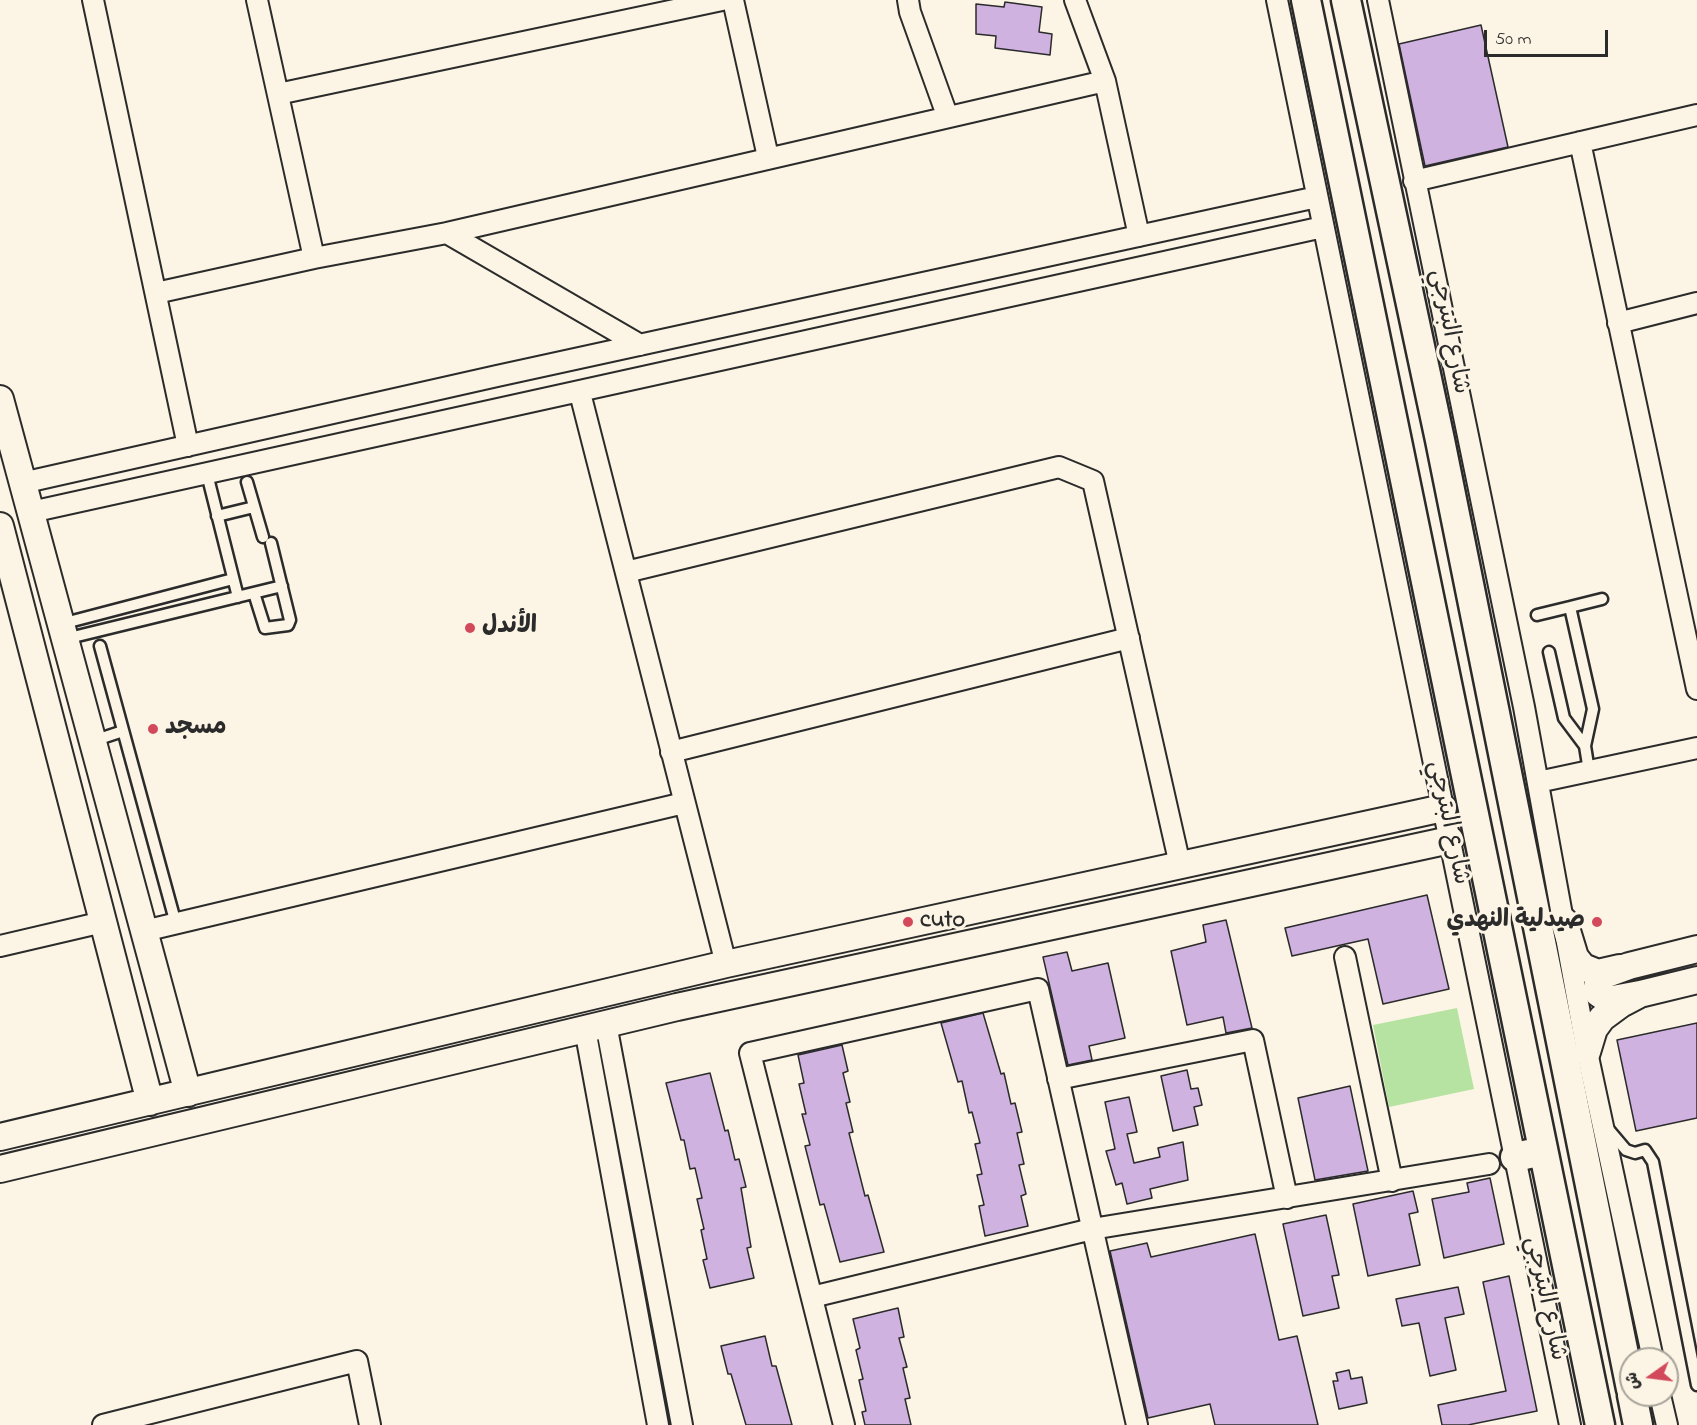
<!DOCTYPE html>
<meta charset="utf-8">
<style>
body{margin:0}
#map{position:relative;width:1697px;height:1425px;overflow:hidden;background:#fcf5e5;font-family:"Indie Flower","Playpen Sans Arabic",sans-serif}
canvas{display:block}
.north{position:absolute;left:1619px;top:1347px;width:60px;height:60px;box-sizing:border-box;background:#fcf5e5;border:2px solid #a8a49b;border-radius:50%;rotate:256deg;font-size:16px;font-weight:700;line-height:24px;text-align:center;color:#2b2b2b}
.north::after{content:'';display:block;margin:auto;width:21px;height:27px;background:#d1495b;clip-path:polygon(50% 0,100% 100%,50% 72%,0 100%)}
.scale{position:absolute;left:1484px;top:30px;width:124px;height:27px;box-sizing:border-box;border:3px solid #2b2b2b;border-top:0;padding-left:8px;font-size:18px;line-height:21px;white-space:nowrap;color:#2b2b2b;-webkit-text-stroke:4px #fcf5e5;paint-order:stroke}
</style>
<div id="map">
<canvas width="1697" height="1425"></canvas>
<div class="north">ش</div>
<div class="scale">50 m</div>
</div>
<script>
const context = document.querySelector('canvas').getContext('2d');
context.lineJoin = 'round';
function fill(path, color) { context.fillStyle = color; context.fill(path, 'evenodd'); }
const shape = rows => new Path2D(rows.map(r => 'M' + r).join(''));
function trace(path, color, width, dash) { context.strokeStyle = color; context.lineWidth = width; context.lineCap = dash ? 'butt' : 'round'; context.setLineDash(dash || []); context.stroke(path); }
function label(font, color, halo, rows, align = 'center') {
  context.font = font + ' "Indie Flower","Playpen Sans Arabic",sans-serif'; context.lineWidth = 6; context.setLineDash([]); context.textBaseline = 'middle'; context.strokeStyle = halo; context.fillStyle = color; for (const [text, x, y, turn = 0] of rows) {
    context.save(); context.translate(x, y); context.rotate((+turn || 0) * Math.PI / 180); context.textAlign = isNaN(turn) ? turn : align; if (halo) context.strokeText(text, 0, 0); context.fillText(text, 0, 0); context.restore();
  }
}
fill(shape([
 [1457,1008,1474,1089,1389,1107,1373,1025]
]), '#b6e3a1');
const building = shape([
 [1005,2,1042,7,1039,32,1052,34,1050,55,995,48,996,36,976,34,976,4,1004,7,1005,2],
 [1481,25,1508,147,1425,166,1399,44,1481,25],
 [1427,895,1449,989,1383,1004,1368,939,1292,956,1285,928,1427,895],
 [1226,920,1252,1028,1226,1033,1223,1017,1187,1025,1171,951,1206,942,1203,925,1226,920],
 [1067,952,1072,971,1108,963,1125,1038,1089,1046,1092,1060,1068,1065,1043,957,1067,952],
 [983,1013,1001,1074,1004,1073,1011,1104,1015,1103,1022,1132,1017,1133,1024,1164,1019,1165,1026,1194,1021,1196,1028,1226,985,1236,979,1206,984,1205,977,1175,982,1174,975,1144,980,1143,972,1112,969,1113,962,1081,958,1082,941,1023,983,1013],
 [1697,1023,1697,1118,1636,1131,1617,1040,1697,1023],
 [842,1045,848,1071,843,1073,850,1102,846,1103,853,1132,849,1133,865,1196,868,1195,884,1252,840,1262,824,1204,820,1205,805,1146,810,1145,802,1114,806,1114,799,1084,804,1083,798,1055,842,1045],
 [1187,1070,1191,1089,1198,1088,1202,1105,1194,1107,1198,1125,1173,1131,1161,1076,1187,1070],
 [710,1073,725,1131,728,1130,735,1160,739,1159,746,1187,741,1188,751,1247,747,1248,754,1278,710,1288,703,1260,707,1259,701,1230,704,1229,697,1199,702,1198,695,1168,690,1169,684,1140,681,1140,666,1083,710,1073],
 [1350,1086,1368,1171,1315,1180,1298,1098,1350,1086],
 [1129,1097,1137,1132,1127,1134,1134,1163,1160,1157,1158,1148,1183,1142,1188,1180,1150,1189,1152,1198,1127,1204,1122,1183,1116,1185,1106,1151,1115,1149,1105,1102,1129,1097],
 [1490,1178,1504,1244,1444,1258,1432,1199,1469,1192,1467,1183,1490,1178],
 [1413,1191,1418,1212,1409,1214,1420,1265,1368,1276,1353,1204,1413,1191],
 [1326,1215,1339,1275,1332,1276,1339,1308,1303,1316,1283,1224,1326,1215],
 [1255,1234,1279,1340,1297,1336,1318,1425,1215,1425,1210,1404,1148,1418,1110,1251,1147,1243,1151,1257,1255,1234],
 [1509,1276,1537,1411,1468,1425,1442,1425,1438,1405,1506,1391,1483,1282,1509,1276],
 [1458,1287,1464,1314,1445,1318,1456,1370,1430,1376,1419,1323,1402,1326,1396,1299,1458,1287],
 [898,1308,904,1337,899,1338,907,1367,903,1368,910,1398,905,1399,911,1425,865,1425,862,1412,866,1411,859,1380,863,1379,856,1350,860,1348,853,1319,898,1308],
 [765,1336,772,1366,776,1366,792,1425,746,1425,731,1374,728,1374,721,1346,765,1336],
 [1349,1370,1351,1379,1362,1377,1367,1403,1339,1409,1333,1381,1338,1381,1336,1373,1349,1370]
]);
fill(building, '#cfb2df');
trace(building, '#2b2b2b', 1.5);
const service = shape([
 [207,474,238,597],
 [247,482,263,537],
 [217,516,254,507],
 [254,593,265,628,288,625,290,620,271,543],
 [1570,607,1602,599],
 [1537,615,1570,607,1593,709,1585,746,1589,771],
 [61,624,233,579],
 [65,639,282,586],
 [100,646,176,924],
 [1549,652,1564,718,1585,746],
 [93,741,123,731],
 [1609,1130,1626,1150,1635,1153,1645,1150,1653,1162,1697,1385]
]);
const minor = shape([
 [93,0,188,446],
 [257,0,314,258],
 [733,0,768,157],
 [908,0,910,12,947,115],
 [1075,0,1105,81,1139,236],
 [1277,0,1570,1425],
 [1378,0,1524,707,1587,1052,1653,1359],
 [278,94,722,0],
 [1580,142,1697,689],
 [1414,181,1697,115],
 [447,233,640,345],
 [156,293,314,258,447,233,1105,81],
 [1618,323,1697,303],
 [580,393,726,964],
 [22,483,497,376,1317,197],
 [31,512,1323,227],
 [626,572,1059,467,1093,481,1180,865],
 [671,752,1129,638],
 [1538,782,1697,748],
 [144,931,684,803],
 [0,946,103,922],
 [1345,957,1392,1181],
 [606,1024,682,1425],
 [585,1029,658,1425],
 [1058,1079,1253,1040,1287,1198],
 [812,1297,1092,1229,1489,1164],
 [1660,1395,1667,1425],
 [103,1425,357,1361,370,1425],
 [844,1425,750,1053,1038,989,1137,1425]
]);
const tertiary = shape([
 [0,399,188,1093],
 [0,526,150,1102],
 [1564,921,1575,957,1583,967,1598,973,1620,968],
 [1640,994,1608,1000,1598,993,1598,982,1604,975,1629,966,1697,949],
 [1587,1052,1594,1029,1602,1018,1621,1004,1640,994,1697,980],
 [0,1137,726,964,1443,808],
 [0,1169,677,1007,1450,840]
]);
const secondary = shape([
 [1306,0,1600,1425],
 [1346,0,1440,440,1631,1389],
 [1515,1157,1543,1151],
 [1632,1395,1638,1425]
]);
trace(service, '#2b2b2b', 15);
trace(minor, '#2b2b2b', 24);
trace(tertiary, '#2b2b2b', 30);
trace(secondary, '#2b2b2b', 33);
trace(service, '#fcf5e5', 10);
trace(minor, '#fcf5e5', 20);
trace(tertiary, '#fcf5e5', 26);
trace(secondary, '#fcf5e5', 28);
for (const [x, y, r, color] of [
 [470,628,6,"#d1495b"],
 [153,729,6,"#d1495b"],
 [908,922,6,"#d1495b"],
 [1597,922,6,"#d1495b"]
]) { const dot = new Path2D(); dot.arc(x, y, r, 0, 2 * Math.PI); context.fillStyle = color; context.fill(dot); trace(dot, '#fcf5e5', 2); }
label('24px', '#2b2b2b', '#fcf5e5', [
 ["شارع البترجي",1448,332,79],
 ["شارع البترجي",1447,823,78],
 ["شارع البترجي",1544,1299,78]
]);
label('bold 24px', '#2b2b2b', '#fcf5e5', [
 ["الأندل",482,628],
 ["مسجد",165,729],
 ["cuto",920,922],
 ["صيدلية النهدي",1585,922,"right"]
], 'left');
</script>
